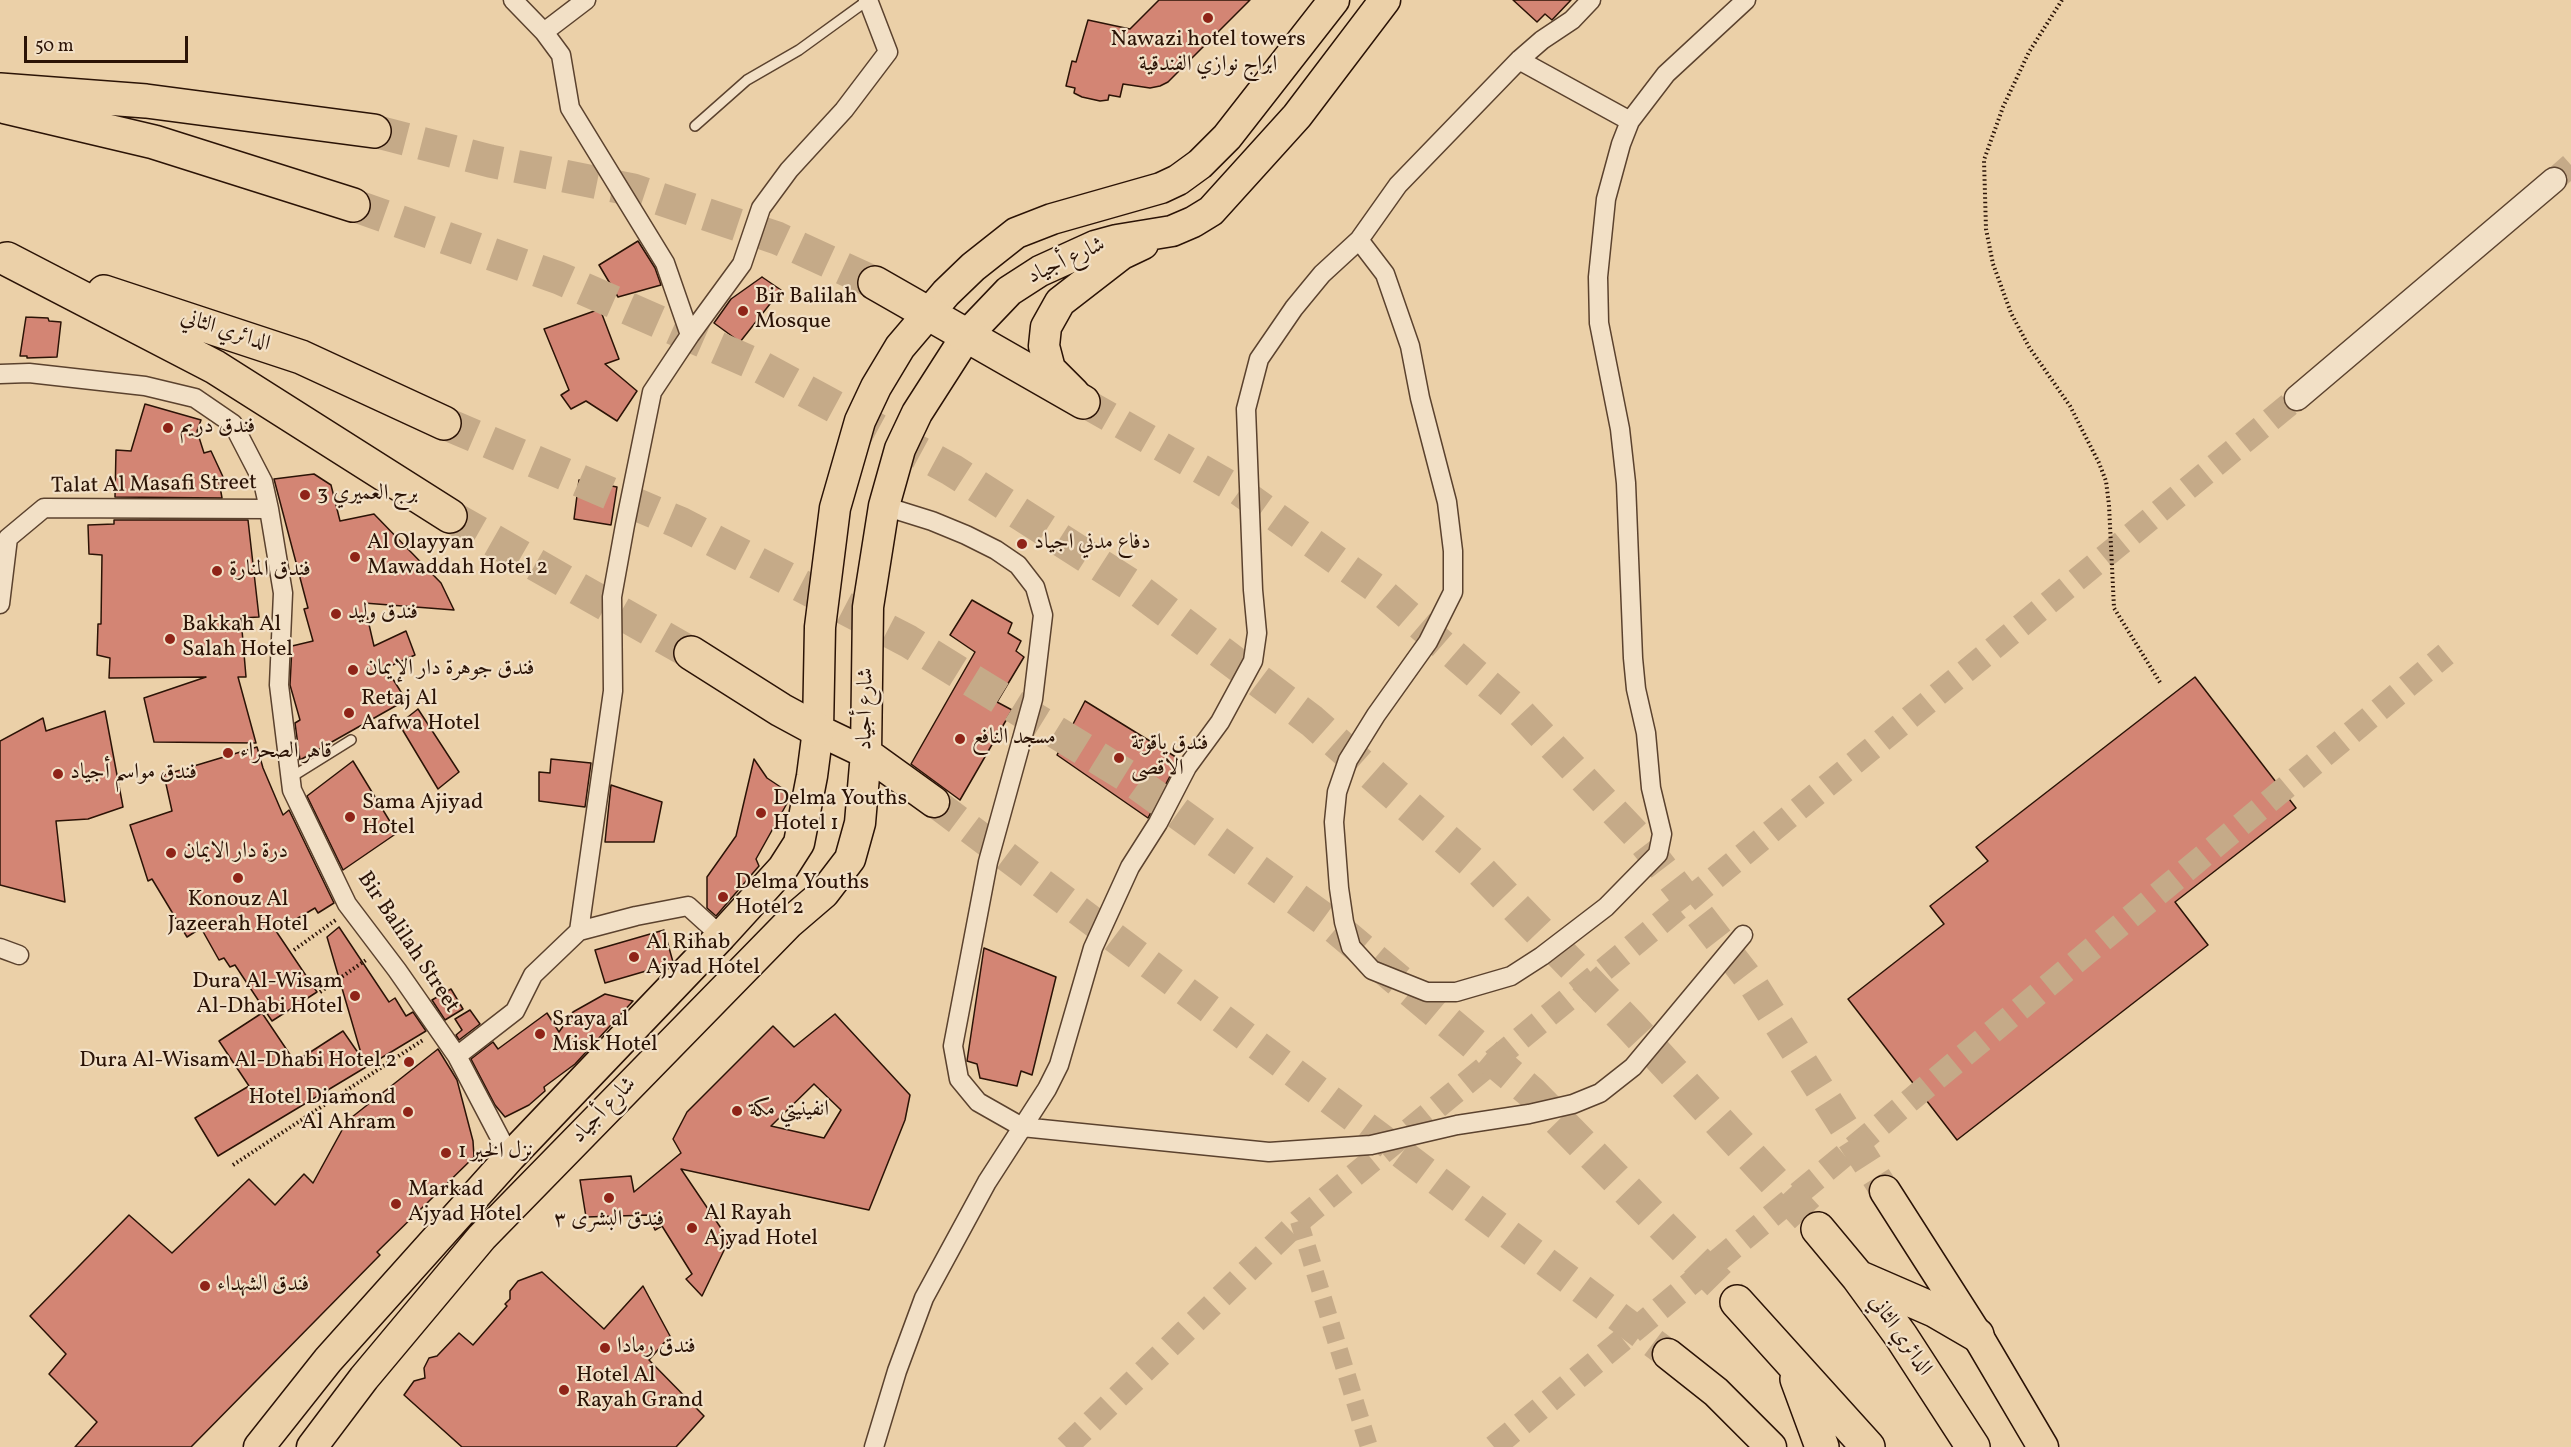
<!DOCTYPE html>
<meta charset="utf-8">
<style>
body{margin:0}
#map{position:relative;width:2571px;height:1447px;overflow:hidden;background:#ebd0a8;font-family:Vollkorn,serif}
canvas{display:block}
.scale{position:absolute;left:24px;top:36px;width:164px;height:27px;box-sizing:border-box;border:3px solid #2b1306;border-top:0;padding-left:8px;font-size:18px;line-height:21px;white-space:nowrap;color:#2b1306;-webkit-text-stroke:4px #f2e0c6;paint-order:stroke}
</style>
<div id="map">
<canvas width="2571" height="1447"></canvas>
<div class="scale">50 m</div>
</div>
<script>
const context = document.querySelector('canvas').getContext('2d');
context.lineJoin = 'round';
function fill(path, color) { context.fillStyle = color; context.fill(path, 'evenodd'); }
const shape = rows => new Path2D(rows.map(r => 'M' + r).join(''));
function trace(path, color, width, dash) { context.strokeStyle = color; context.lineWidth = width; context.lineCap = dash ? 'butt' : 'round'; context.setLineDash(dash || []); context.stroke(path); }
function label(font, color, halo, rows, align = 'center') {
  context.font = font + ' Vollkorn,Amiri,serif'; context.lineWidth = 4.5; context.setLineDash([]); context.textBaseline = 'middle'; context.strokeStyle = halo; context.fillStyle = color; for (const [text, x, y, turn = 0] of rows) {
    context.save(); context.translate(x, y); context.rotate((+turn || 0) * Math.PI / 180); context.textAlign = isNaN(turn) ? turn : align; if (halo) context.strokeText(text, 0, 0); context.fillText(text, 0, 0); context.restore();
  }
}
const building = shape([
 [1159,0,1250,0,1168,82,1160,86,1150,88,1123,84,1120,97,1109,95,1108,100,1100,101,1082,97,1074,93,1075,88,1066,86,1072,61,1076,62,1088,20,1130,29,1159,0],
 [1513,0,1571,0,1552,20,1545,14,1537,22,1513,0],
 [638,241,655,268,661,285,618,297,599,265,638,241],
 [762,277,781,290,740,342,714,323,731,299,762,277],
 [600,309,619,359,605,364,637,391,617,421,586,401,571,409,561,395,569,390,544,329,600,309],
 [26,317,48,318,49,321,61,322,57,357,27,358,27,356,20,356,26,317],
 [145,404,201,420,197,431,204,453,211,451,224,479,219,481,222,498,115,497,116,450,131,451,145,404],
 [314,474,331,485,340,521,374,514,441,583,454,610,364,603,374,646,406,631,415,655,386,668,406,700,300,760,295,723,300,720,290,685,292,646,313,641,304,609,308,608,274,479,314,474],
 [579,480,617,487,611,525,574,519,579,480],
 [114,520,248,520,259,617,241,618,246,677,238,677,256,743,154,742,144,698,206,677,109,678,110,658,97,655,98,624,101,624,102,555,89,554,88,525,114,524,114,520],
 [972,600,1012,623,1008,633,1021,641,1016,651,1024,657,997,702,1012,710,960,800,911,764,975,652,950,635,972,600],
 [2195,677,2296,808,2175,902,2208,945,1957,1140,1848,999,1944,924,1930,906,1988,861,1976,847,2195,677],
 [1085,701,1179,759,1148,818,1057,755,1085,701],
 [418,709,459,772,438,789,399,724,418,709],
 [105,711,123,807,88,819,56,821,65,902,0,885,0,741,43,718,46,731,105,711],
 [257,747,263,768,283,815,289,810,334,903,318,913,315,908,276,931,317,992,272,1021,235,965,230,967,224,958,219,960,201,928,187,937,152,879,148,881,130,825,172,811,164,775,257,747],
 [551,759,591,763,585,807,539,801,539,772,550,773,551,759],
 [754,759,767,778,791,794,790,798,756,859,759,866,716,916,707,908,707,877,736,836,754,759],
 [353,761,397,833,343,870,307,796,353,761],
 [611,785,662,802,654,842,605,842,611,785],
 [339,927,389,1002,395,998,406,1016,413,1012,426,1031,218,1156,195,1118,249,1086,219,1041,262,1013,295,1062,343,1031,363,1060,327,937,339,927],
 [664,930,673,962,670,964,605,983,595,950,664,930],
 [984,948,1056,977,1032,1075,1021,1071,1017,1086,980,1078,977,1064,967,1061,984,948],
 [451,989,463,1009,445,1020,432,1000,451,989],
 [605,994,633,1001,575,1064,544,1087,545,1091,529,1105,505,1117,495,1105,471,1059,493,1042,498,1049,547,1013,559,1032,573,1012,605,994],
 [470,1010,480,1024,459,1040,456,1035,462,1030,455,1019,470,1010],
 [835,1014,910,1095,905,1120,869,1210,681,1169,729,1240,702,1296,686,1279,692,1274,662,1226,655,1230,649,1215,586,1217,580,1180,631,1176,634,1192,681,1153,673,1139,687,1112,773,1026,794,1047,835,1014],
 [814,1084,841,1110,824,1138,771,1126,814,1084],
 [438,1049,457,1080,473,1141,474,1157,377,1252,380,1255,191,1447,75,1447,97,1422,49,1374,66,1354,30,1316,129,1215,172,1253,249,1179,275,1205,304,1174,313,1183,347,1121,438,1049],
 [542,1272,604,1329,643,1286,670,1336,649,1360,704,1416,676,1447,462,1447,404,1395,414,1381,425,1378,424,1368,429,1358,437,1356,459,1333,473,1345,507,1306,505,1304,510,1299,510,1291,518,1281,542,1272]
]);
fill(building, '#d38574');
trace(building, '#2b1306', 1.5);
trace(shape([
 [1299,1221,1369,1447]
]), '#c5aa88', 18, [18, 9]);
trace(shape([
 [2554,180,2571,165],
 [1066,1447,1299,1221,2297,398],
 [1494,1447,2446,654]
]), '#c5aa88', 24, [24, 12]);
trace(shape([
 [1083,402,1238,490,1384,594,1519,711,1642,841,1752,983,1885,1191],
 [934,802,1668,1354]
]), '#c5aa88', 30, [30, 15]);
trace(shape([
 [374,131,490,161,633,190,777,238,875,283],
 [353,205,559,278,759,366,952,470,1137,589,1312,721,1476,866,1628,1023,1818,1229],
 [444,423,680,523,908,641,1127,776,1335,927,1531,1092,1737,1302],
 [450,516,691,653]
]), '#c5aa88', 33, [33, 16]);
const service = shape([
 [695,126,747,80,799,50,868,0],
 [290,778,351,740]
]);
const minor = shape([
 [513,0,544,32,561,55,570,108,665,263,690,335,652,392,625,525,612,597,613,691,579,931],
 [544,32,586,0],
 [1519,60,1630,121],
 [1359,240,1385,274,1410,346,1420,398,1447,502,1453,551,1453,592,1428,642,1376,715,1348,760,1337,792,1334,822,1339,888,1344,922,1351,947,1372,970,1427,992,1456,992,1511,976,1542,956,1606,907,1658,854,1662,834,1651,788,1646,733,1636,689,1633,658,1626,483,1620,429,1599,323,1598,277,1606,199,1621,144,1630,121,1666,74,1746,0],
 [690,335,742,264,761,208,789,170,844,110,888,52,868,0],
 [0,374,29,373,145,386,195,398,233,424,263,482,269,509,283,593,279,685,292,790,347,904,397,970,457,1056,510,1157],
 [884,506,932,521,966,535,996,550,1018,565,1035,587,1043,615,1033,699,988,862,953,1046,959,1079,978,1102,1022,1127,1269,1152,1371,1145,1457,1125,1529,1114,1573,1104,1600,1093,1633,1067,1743,935],
 [0,604,8,538,44,508,269,509],
 [0,948,19,955],
 [457,1056,515,1011,533,975,579,931,636,916,688,906,721,936],
 [874,1447,897,1371,924,1298,987,1182,1047,1089,1059,1065,1093,948,1130,867,1158,823,1187,767,1220,722,1253,661,1257,633,1253,590,1246,409,1259,359,1294,308,1322,274,1359,240,1398,185,1519,60,1542,40,1572,20,1591,0]
]);
const tertiary = shape([
 [2297,398,2554,180]
]);
const primary = shape([
 [1074,393,1050,369,1044,346,1046,327,1060,302,1122,254,1143,244],
 [818,730,866,753,934,802],
 [1885,1191,1977,1335,2043,1447],
 [1668,1354,1716,1392,1771,1447],
 [259,1447,328,1360,510,1157,721,936,783,868,799,843,812,776,818,730,820,627,835,508,860,421,876,387,900,347,946,293,973,267,1016,233,1052,219,1161,188,1178,180,1200,164,1227,137,1334,0],
 [312,1447,364,1378,482,1237,789,923,824,893,850,859,860,823,866,753,868,607,884,506,900,449,917,413,967,335,1009,291,1040,271,1095,246,1117,240,1172,231,1193,222,1211,211,1297,116,1385,0]
]);
const motorway = shape([
 [0,90,146,101,374,131],
 [6,107,154,142,353,205],
 [7,259,215,367,450,516],
 [875,283,1083,402],
 [104,292,301,357,444,423],
 [691,653,781,710,818,730],
 [1818,1229,1858,1277,1901,1336,1973,1447],
 [1858,1277,1934,1310,1977,1335],
 [1737,1302,1868,1447],
 [1797,1379,1822,1447]
]);
trace(service, '#5b422e', 12);
trace(minor, '#5b422e', 21);
trace(tertiary, '#5b422e', 27);
trace(primary, '#2b1306', 33);
trace(motorway, '#2b1306', 36);
trace(shape([
 [2062,0,2029,52,2003,107,1984,160,1986,229,1993,264,2011,313,2029,347,2070,406,2099,463,2106,481,2109,505,2114,608,2161,684],
 [294,950,337,919],
 [320,992,366,960],
 [233,1165,423,1040]
]), '#2b1306', 4, [1.5, 3]);
trace(service, '#f2e0c6', 9);
trace(minor, '#f2e0c6', 18);
trace(tertiary, '#f2e0c6', 24);
trace(primary, '#ebd0a8', 30);
trace(motorway, '#ebd0a8', 33);
for (const [x, y, r, color] of [
 [1208,18,6,"#8f2418"],
 [743,311,6,"#8f2418"],
 [168,428,6,"#8f2418"],
 [305,495,6,"#8f2418"],
 [1022,544,6,"#8f2418"],
 [355,557,6,"#8f2418"],
 [217,571,6,"#8f2418"],
 [336,614,6,"#8f2418"],
 [170,639,6,"#8f2418"],
 [353,670,6,"#8f2418"],
 [349,713,6,"#8f2418"],
 [960,739,6,"#8f2418"],
 [228,753,6,"#8f2418"],
 [1119,758,6,"#8f2418"],
 [58,774,6,"#8f2418"],
 [761,813,6,"#8f2418"],
 [350,817,6,"#8f2418"],
 [171,853,6,"#8f2418"],
 [238,878,6,"#8f2418"],
 [723,897,6,"#8f2418"],
 [634,957,6,"#8f2418"],
 [355,996,6,"#8f2418"],
 [540,1034,6,"#8f2418"],
 [409,1062,6,"#8f2418"],
 [737,1111,6,"#8f2418"],
 [408,1112,6,"#8f2418"],
 [446,1153,6,"#8f2418"],
 [609,1198,6,"#8f2418"],
 [396,1204,6,"#8f2418"],
 [692,1228,6,"#8f2418"],
 [205,1286,6,"#8f2418"],
 [605,1348,6,"#8f2418"],
 [564,1390,6,"#8f2418"]
]) { const dot = new Path2D(); dot.arc(x, y, r, 0, 2 * Math.PI); context.fillStyle = color; context.fill(dot); trace(dot, '#f2e0c6', 2); }
label('22px', '#2b1306', '#f2e0c6', [
 ["Nawazi hotel towers",1208,41,"center"],
 ["ابراج نوازي الفندقية",1208,66,"center"],
 ["Bir Balilah",755,298],
 ["Mosque",755,323],
 ["فندق دريم",180,428],
 ["برج العميري 3",317,495],
 ["Al Olayyan",367,544],
 ["Mawaddah Hotel 2",367,569],
 ["دفاع مدني اجياد",1034,544],
 ["فندق المنارة",229,571],
 ["فندق وليد",348,614],
 ["Bakkah Al",182,626],
 ["Salah Hotel",182,651],
 ["فندق جوهرة دار الإيمان",365,670],
 ["Retaj Al",361,700],
 ["Aafwa Hotel",361,725],
 ["مسجد النافع",972,739],
 ["فندق ياقوتة",1131,745],
 ["الاقصى",1131,770],
 ["قاهر الصحراء",240,753],
 ["فندق مواسم أجياد",70,774],
 ["Delma Youths",773,800],
 ["Hotel 1",773,825],
 ["Sama Ajiyad",362,804],
 ["Hotel",362,829],
 ["درة دار الايمان",183,853],
 ["Delma Youths",735,884],
 ["Hotel 2",735,909],
 ["Konouz Al",238,901,"center"],
 ["Jazeerah Hotel",238,926,"center"],
 ["Al Rihab",646,944],
 ["Ajyad Hotel",646,969],
 ["Dura Al-Wisam",343,983,"right"],
 ["Al-Dhabi Hotel",343,1008,"right"],
 ["Sraya al",552,1021],
 ["Misk Hotel",552,1046],
 ["Dura Al-Wisam Al-Dhabi Hotel 2",397,1062,"right"],
 ["Hotel Diamond",396,1099,"right"],
 ["Al Ahram",396,1124,"right"],
 ["انفينيتي مكة",749,1111],
 ["نزل الخير 1",458,1153],
 ["Markad",408,1191],
 ["Ajyad Hotel",408,1216],
 ["Al Rayah",704,1215],
 ["Ajyad Hotel",704,1240],
 ["فندق البشرى ٣",609,1221,"center"],
 ["فندق الشهداء",217,1286],
 ["فندق رمادا",617,1348],
 ["Hotel Al",576,1377],
 ["Rayah Grand",576,1402]
], 'left');
label('22px', '#2b1306', '#f2e0c6', [
 ["شارع أجياد",1067,262,-25],
 ["الدائري الثاني",225,332,18],
 ["Talat Al Masafi Street",154,486,-1],
 ["شارع أجياد",867,709,-89],
 ["Bir Balilah Street",407,943,56],
 ["شارع أجياد",605,1111,-46],
 ["الدائري الثاني",1899,1336,55]
]);
</script>
